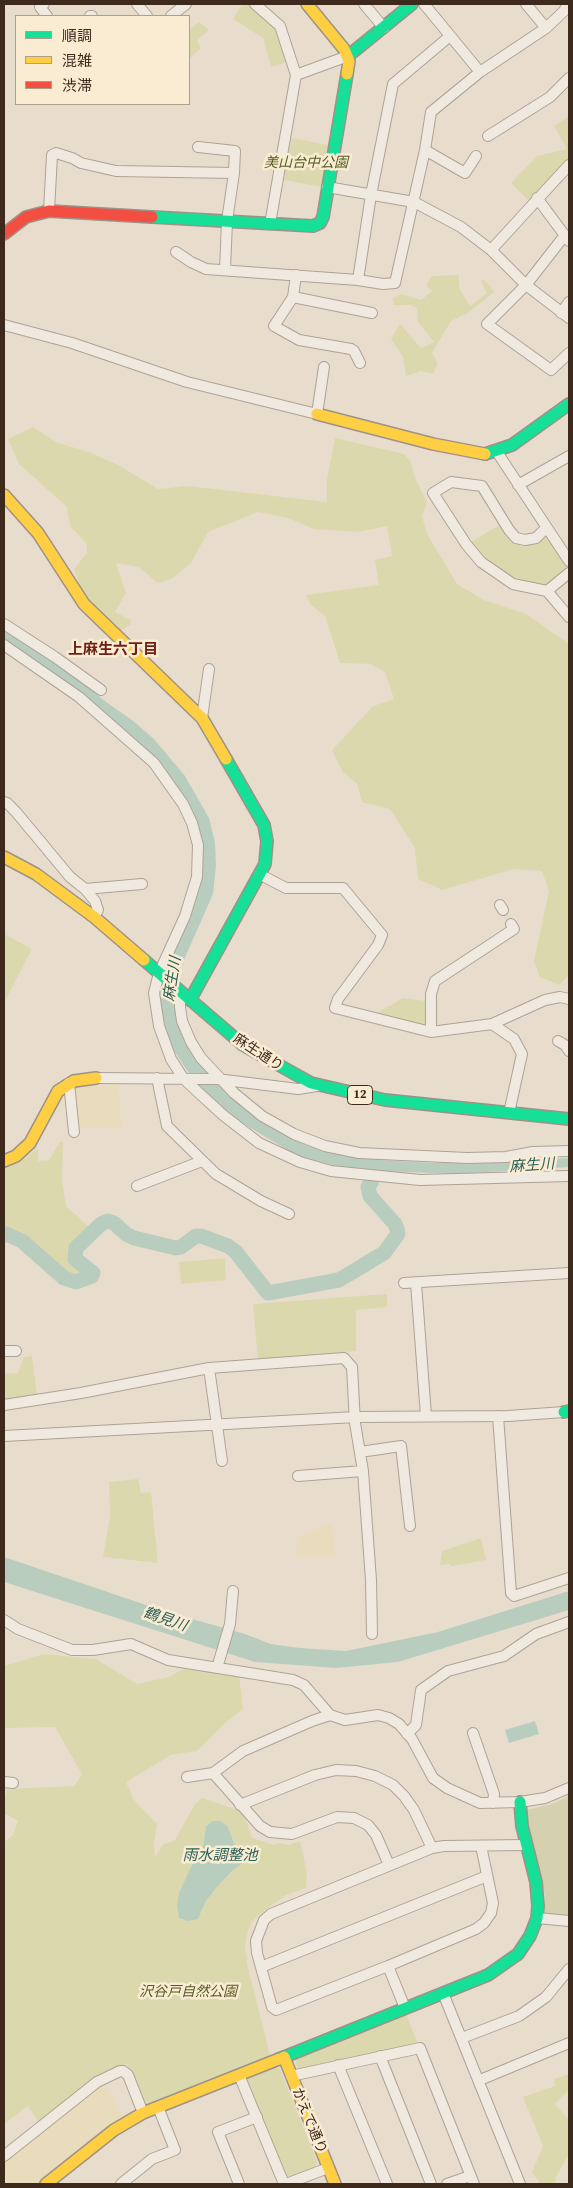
<!DOCTYPE html>
<meta charset="utf-8">
<style>
body{margin:0}
#map{position:relative;width:573px;height:2188px;overflow:hidden;background:#e8ddcd;font-family:"Source Serif 4","Noto Sans JP",serif}
canvas{display:block}
.frame{position:absolute;inset:0;border:5px solid #3e2a1c;pointer-events:none}
.legend{position:absolute;left:15px;top:15px;width:175px;height:90px;box-sizing:border-box;background:#faebd3;border:1px solid #af9e8a;margin:0;padding:6px 9px;list-style:none;font-size:15px;color:#3e2a1c}
.legend li{display:flex;align-items:center;gap:10px;height:25px}
.legend b{width:25px;border:1px solid #af9e8a}
</style>
<div id="map">
<canvas width="573" height="2188"></canvas>
<div class="frame"></div>
<ul class="legend">
<li><b style="height:6px;background:#16e098"></b>順調</li>
<li><b style="height:6px;background:#ffcf43"></b>混雑</li>
<li><b style="height:6px;background:#f24e42"></b>渋滞</li>
</ul>
</div>
<script>
const context = document.querySelector('canvas').getContext('2d');
context.lineJoin = 'round';
function fill(path, color) { context.fillStyle = color; context.fill(path, 'evenodd'); }
const shape = rows => new Path2D(rows.map(r => 'M' + r).join(''));
function trace(path, color, width, dash) { context.strokeStyle = color; context.lineWidth = width; context.lineCap = dash ? 'butt' : 'round'; context.setLineDash(dash || []); context.stroke(path); }
function label(font, color, halo, rows, align = 'center') {
  context.font = font + ' "Source Serif 4","Noto Sans JP",serif'; context.lineWidth = 5; context.setLineDash([]); context.textBaseline = 'middle'; context.strokeStyle = halo; context.fillStyle = color; for (const [text, x, y, turn = 0] of rows) {
    context.save(); context.translate(x, y); context.rotate((+turn || 0) * Math.PI / 180); context.textAlign = isNaN(turn) ? turn : align; if (halo) context.strokeText(text, 0, 0); context.fillText(text, 0, 0); context.restore();
  }
}
fill(shape([
 [118,1084,122,1128,78,1127,74,1088],
 [332,1523,335,1557,296,1557,297,1536],
 [104,2082,124,2117,37,2184,4,2184,4,2162]
]), '#e9dcbc');
fill(shape([
 [242,4,250,4,277,23,288,62,271,67,263,38,233,19],
 [199,22,209,30,197,40,201,48,189,59,189,30],
 [569,116,569,161,529,201,511,183,537,156,567,149,554,126],
 [291,138,328,145,321,187,284,180],
 [459,275,459,288,470,306,487,293,481,281,484,279,494,292,469,312,451,321,432,353,438,363,433,374,421,371,406,376,403,357,391,339,400,324,421,348,434,342,418,322,417,308,410,305,394,305,393,298,401,294,421,300,432,291,426,285,432,276],
 [33,427,56,442,94,454,120,466,158,489,188,486,327,502,327,479,335,438,404,454,411,462,414,476,427,502,422,516,427,534,457,584,484,600,526,614,569,644,569,975,559,985,540,977,534,961,549,891,542,871,514,869,442,890,418,879,415,848,390,809,362,802,357,784,343,772,332,750,373,706,394,699,385,672,371,664,340,663,325,616,310,604,306,595,379,585,375,560,392,556,387,526,358,532,314,529,288,518,258,512,208,532,191,563,173,578,158,583,139,567,116,563,126,593,115,612,131,620,131,624,121,631,89,601,80,586,74,569,87,553,87,544,70,526,67,507,19,464,8,439],
 [499,525,511,543,529,545,547,534,569,566,569,569,547,588,509,576,491,564,471,542],
 [4,934,32,949,4,1003],
 [403,998,425,1001,425,1026,376,1014],
 [60,1142,63,1143,62,1180,66,1206,89,1227,74,1243,70,1255,75,1265,88,1273,82,1277,71,1279,57,1268,55,1260,48,1261,37,1257,16,1234,9,1229,4,1229,4,1168,19,1163,38,1148,38,1161,49,1160],
 [225,1258,226,1280,181,1284,179,1262],
 [387,1294,387,1307,356,1310,356,1351,258,1360,253,1304],
 [32,1356,37,1395,4,1401,4,1374,18,1373,24,1357],
 [138,1479,141,1493,151,1492,158,1563,103,1557,110,1516,109,1482],
 [481,1538,486,1560,451,1566,450,1564,440,1565,442,1551],
 [44,1654,96,1659,137,1684,169,1677,187,1667,239,1675,243,1709,226,1722,197,1751,171,1755,126,1782,134,1800,157,1824,154,1843,155,1857,162,1845,175,1840,195,1804,202,1798,243,1812,252,1838,274,1845,279,1843,288,1845,300,1841,307,1873,306,1888,286,1895,272,1905,255,1918,248,1930,245,1946,248,1968,270,2055,147,2105,143,2103,127,2064,102,2074,39,2123,28,2106,4,2124,4,1842,13,1835,18,1821,4,1813,4,1803,7,1789,74,1786,82,1774,55,1727,4,1728,4,1666],
 [206,1826,228,1827,234,1843,248,1858,232,1871,217,1887,206,1901,201,1914,193,1863,202,1853],
 [406,2014,418,2044,298,2069,295,2062,297,2058],
 [276,2067,280,2069,317,2161,316,2167,290,2178,284,2176,247,2081,249,2077],
 [569,2074,569,2090,555,2104,569,2120,569,2154,556,2177,555,2184,540,2184,532,2172,543,2146,523,2097,555,2086,554,2079]
]), '#dcd8ae');
fill(shape([
 [569,1796,569,1917,543,1916,545,1896,526,1810,552,1804]
]), '#d5d1ae');
fill(shape([
 [4,628,73,673,102,699,132,720,154,739,185,776,209,818,215,843,216,866,213,894,180,969,174,996,176,1019,185,1041,198,1061,224,1090,259,1119,282,1133,308,1146,340,1154,374,1158,378,1160,435,1163,569,1158,569,1167,457,1174,352,1170,296,1155,239,1121,197,1086,173,1049,163,1022,159,991,164,970,194,903,202,880,202,845,158,764,143,747,102,710,58,676,4,642],
 [4,1557,164,1611,245,1634,271,1644,300,1648,346,1651,438,1632,569,1591,569,1610,398,1662,336,1668,255,1662,4,1582],
 [535,1721,539,1734,509,1743,505,1730],
 [213,1821,221,1821,228,1827,234,1843,249,1858,232,1871,217,1887,206,1901,198,1919,188,1921,179,1918,177,1906,179,1893,193,1863,202,1853,206,1826]
]), '#b9cdbf');
trace(shape([
 [4,1235,6,1234,22,1241,64,1278,76,1282,92,1276,93,1273,75,1259,76,1248,101,1224,108,1221,114,1223,126,1234,134,1238,176,1248,181,1247,196,1236,201,1236,228,1246,235,1251,268,1293,339,1280,384,1253,398,1234,397,1229,395,1224,370,1196,368,1187,372,1181]
]), '#b9cdbf', 15);
const street = shape([
 [44,4,40,7,47,16],
 [137,4,147,16],
 [255,4,280,26,296,75,270,224],
 [364,4,384,28],
 [424,4,480,72],
 [526,4,546,28],
 [90,16,92,16],
 [171,16,186,4],
 [296,75,348,56],
 [488,136,550,97,569,78],
 [198,147,235,151,234,173,227,221,225,270],
 [425,150,465,173,476,156],
 [327,187,414,202,461,227,491,250,526,285,569,318],
 [537,198,569,241],
 [49,211,52,155,56,153,72,158,81,163,116,171,234,173],
 [565,235,526,285,487,324,551,370,569,353],
 [491,250,569,165],
 [176,252,191,262,206,269,358,280,383,284,395,283,425,150,431,112,480,72,546,28,564,11,568,4],
 [296,275,293,297,274,326,299,340,351,349,354,351,360,363],
 [358,280,371,195,393,84,450,36],
 [293,297,372,313],
 [561,313,569,302],
 [4,325,72,343,187,382,317,414,324,367],
 [497,452,569,561],
 [518,485,569,456],
 [546,528,536,538,525,540,516,538,509,530,482,486,451,482,433,493,466,544,481,562,513,584,547,591,569,617],
 [547,591,569,573],
 [4,624,55,657,101,690],
 [4,645,79,697,154,763,183,804,192,823,198,845,197,877,185,916,159,973,154,993,159,1026,171,1059,183,1078,200,1094,223,1115,259,1143,300,1162,331,1171,420,1180,569,1176],
 [202,718,209,669],
 [4,802,7,803,16,812,70,877,85,889,95,901,98,910,94,917],
 [259,874,286,888,343,888,382,935,378,945,338,999,335,1008,431,1032,492,1024,545,1000,560,997,569,999],
 [85,889,142,884],
 [500,905,503,910],
 [180,991,180,1007,182,1021,191,1042,201,1058,234,1093,262,1116,294,1134,325,1146,359,1153,467,1158,506,1157,533,1152,569,1151],
 [492,1024,514,1039,522,1054,509,1113],
 [431,1032,431,994,435,981,514,929,511,924],
 [558,1041,565,1045,569,1051],
 [96,1078,217,1079,298,1089,317,1086],
 [157,1078,167,1126,216,1174,261,1201,289,1214],
 [69,1083,74,1132],
 [137,1186,202,1161],
 [404,1283,569,1273],
 [416,1283,426,1416],
 [4,1351,16,1351],
 [209,1368,222,1461],
 [4,1405,81,1393,209,1368,344,1358,352,1367,355,1423,363,1471,371,1580,372,1634],
 [498,1416,511,1593,514,1596,569,1578],
 [4,1436,356,1417,508,1416,564,1412],
 [360,1452,401,1446,410,1526],
 [298,1476,363,1471],
 [4,1620,18,1629,72,1650,93,1650,131,1644,168,1660,293,1680,304,1685,330,1715,345,1720,378,1715,389,1718,399,1724,412,1739,433,1778,447,1788,480,1803,520,1802,545,1798,569,1788],
 [217,1668,230,1624,233,1591],
 [473,1733,494,1794,493,1803],
 [407,1734,416,1725,421,1690,448,1671,504,1656,536,1634,569,1622],
 [213,1773,260,1826,270,1832,292,1834,337,1817,354,1818,368,1825,376,1835,389,1865],
 [187,1777,213,1773,243,1751,312,1721,330,1715],
 [4,1782,13,1783],
 [240,1805,315,1775,336,1770,356,1771,375,1776,393,1785,404,1796,414,1810,432,1848],
 [481,1846,493,1903,491,1913,484,1923,476,1929,388,1966,276,2010,272,2007,257,1953,256,1941,264,1920,271,1914,432,1848,444,1846,526,1845],
 [537,1918,569,1921],
 [388,1966,405,2008],
 [261,1967,487,1876],
 [443,1993,520,2184],
 [462,2038,519,2016,546,1997,569,1969],
 [380,2056,431,2184],
 [338,2065,387,2184],
 [239,2075,284,2184],
 [291,2076,420,2048,474,2184],
 [480,2080,569,2043],
 [4,2156,97,2082,120,2071,123,2071,128,2075,143,2113],
 [121,2184,152,2159,175,2150,158,2107],
 [239,2184,218,2132,257,2117],
 [286,2184,328,2168],
 [447,2184,470,2176]
]);
const fast = shape([
 [348,56,412,4],
 [152,217,313,226,320,223,323,217,347,74],
 [485,454,512,445,569,404],
 [144,960,243,1045,311,1083,385,1100,569,1119],
 [190,1000,265,864,267,841,264,825,226,759],
 [564,1412,569,1411],
 [279,2059,488,1975,518,1954,530,1936,537,1918,538,1906,536,1882,522,1826,520,1802]
]);
const slow = shape([
 [307,4,344,49,349,61,347,74],
 [317,414,433,444,485,454],
 [4,495,38,533,84,604,202,718,226,759],
 [4,857,36,874,94,917,144,960],
 [4,1161,16,1156,30,1143,58,1091,74,1081,96,1078],
 [284,2057,335,2184],
 [46,2184,114,2130,143,2113,279,2059]
]);
const jam = shape([
 [4,234,26,217,49,211,152,217]
]);
trace(street, '#ada296', 12);
trace(fast, '#9d9286', 14);
trace(slow, '#9d9286', 14);
trace(jam, '#9d9286', 14);
trace(street, '#f0e9e0', 10);
trace(fast, '#16e098', 11);
trace(slow, '#ffcf43', 11);
trace(jam, '#f24e42', 11);
for (const [x, y, w] of [
 [360,1095,25]
]) { const box = new Path2D(); box.roundRect(x - w / 2, y - 9.5, w, 19, 4); context.fillStyle = '#faebd3'; context.fill(box); trace(box, '#3e2a1c', 1); }
label('bold 12px', '#3e2a1c', null, [
 ["12",360,1095]
]);
label('italic 14px', '#545d20', '#faebd3', [
 ["美山台中公園",306,163],
 ["沢谷戸自然公園",188,1992]
]);
label('14px', '#3e2a1c', '#faebd3', [
 ["麻生通り",258,1053,33],
 ["かえで通り",309,2121,68]
]);
label('bold 15px', '#712016', '#faebd3', [
 ["上麻生六丁目",113,650]
]);
label('italic 15px', '#2a6057', '#faebd3', [
 ["麻生川",173,979,-81],
 ["麻生川",532,1166,-4],
 ["鶴見川",165,1620,19],
 ["雨水調整池",220,1856]
]);
</script>
